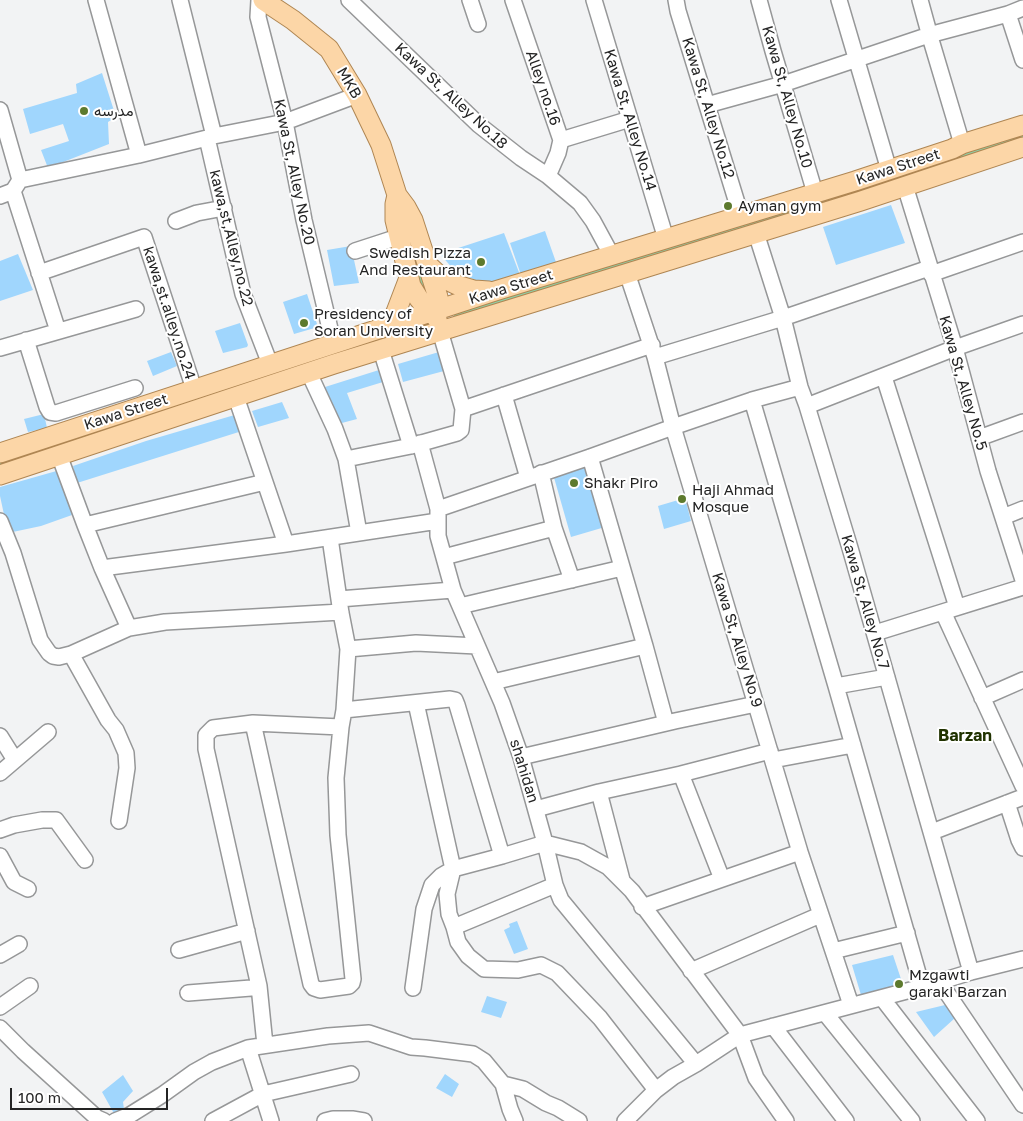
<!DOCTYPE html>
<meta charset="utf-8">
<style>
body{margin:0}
#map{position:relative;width:1023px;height:1121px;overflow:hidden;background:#f2f3f4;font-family:"Golos Text",sans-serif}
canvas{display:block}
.scale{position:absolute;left:10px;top:1088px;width:158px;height:22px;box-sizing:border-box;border:2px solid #242424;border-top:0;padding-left:6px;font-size:15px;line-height:18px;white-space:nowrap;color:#242424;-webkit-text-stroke:4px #fff;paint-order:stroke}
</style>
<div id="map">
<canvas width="1023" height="1121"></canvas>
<div class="scale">100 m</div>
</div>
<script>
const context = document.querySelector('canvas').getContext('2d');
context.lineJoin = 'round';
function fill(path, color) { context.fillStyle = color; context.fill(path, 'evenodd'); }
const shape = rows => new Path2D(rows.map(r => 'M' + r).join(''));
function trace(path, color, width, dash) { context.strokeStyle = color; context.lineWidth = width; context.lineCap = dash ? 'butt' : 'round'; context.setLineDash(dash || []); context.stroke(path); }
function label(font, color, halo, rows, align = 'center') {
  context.font = font + ' "Golos Text",Vazirmatn,sans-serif'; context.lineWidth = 4; context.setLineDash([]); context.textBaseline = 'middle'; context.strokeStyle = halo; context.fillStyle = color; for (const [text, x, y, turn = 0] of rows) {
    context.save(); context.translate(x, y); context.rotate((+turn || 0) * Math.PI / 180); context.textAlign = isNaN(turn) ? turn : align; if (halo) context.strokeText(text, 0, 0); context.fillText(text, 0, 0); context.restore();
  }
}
fill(shape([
 [1023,132,1023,139,455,320,453,317,456,312],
 [405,219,432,294,427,299,420,293],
 [420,325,421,328,1,466,0,465,0,460]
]), '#8fd1a7');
fill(shape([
 [102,73,116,117,108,122,109,144,48,168,41,150,69,141,63,124,30,134,23,109,77,93,76,84],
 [891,205,905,243,836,265,823,227],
 [545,231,557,265,521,275,510,243],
 [504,233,520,275,498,281,488,282,477,281,454,270,440,254],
 [351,246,359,283,334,286,327,250],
 [18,254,33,290,0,301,0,261],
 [307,294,318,327,294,334,283,302],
 [240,323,248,345,247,347,223,353,215,331],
 [171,352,177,366,153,376,147,361],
 [439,352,444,371,403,382,398,364],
 [379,370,383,382,347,393,357,419,338,424,325,387],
 [282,402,289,418,258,427,252,411],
 [44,414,47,428,28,432,24,419],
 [238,414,242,431,77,483,73,466,146,441],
 [587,464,605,527,571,537,553,474],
 [60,470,72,515,41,526,8,533,0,496,0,487],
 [685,498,691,521,664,529,658,506],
 [517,921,528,949,514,954,504,930,510,927,509,924],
 [893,955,903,985,861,995,852,965],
 [487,996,507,1002,501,1018,481,1012],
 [945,1005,955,1018,934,1037,916,1012],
 [445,1074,459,1084,452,1097,436,1088],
 [123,1075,133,1091,123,1102,124,1109,116,1117,102,1092]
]), '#a0d6fd');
const minor = shape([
 [96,0,139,155],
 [180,0,214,136],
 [259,0,258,17,285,122,304,220,331,333,335,344],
 [349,0,479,125,521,158,548,176,580,203,593,221,612,256],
 [470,0,478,24],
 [513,0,561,140,558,153,548,176],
 [594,0,666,239],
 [676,0,678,11,741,216],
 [759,0,773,51,815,193],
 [839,0,889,170],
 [920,0,931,40,962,144],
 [1008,14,1023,60],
 [707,105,783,84,929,35,1008,14,1023,8],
 [0,110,20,180],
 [207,138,243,294,270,364],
 [561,140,630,119],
 [905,186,955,348,988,471,1023,580],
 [13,191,58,331],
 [0,196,13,191,20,180,139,155,207,138,214,136,285,122,357,95],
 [176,221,197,213,224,208],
 [756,233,783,318,800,387,807,406,850,548,971,972],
 [355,251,398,237],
 [39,273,144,237,194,389],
 [627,273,655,357,673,427,800,852,851,1005],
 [931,274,1023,242],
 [26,340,47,407,50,412,56,413,135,388],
 [0,348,136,309],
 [381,350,411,446],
 [655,357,783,318,929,268],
 [309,373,335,429,346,459,359,533],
 [884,377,957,607],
 [504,395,528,478],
 [236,397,286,544],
 [752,400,836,686,922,987],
 [807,406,955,348,1023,324],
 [463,409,652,345],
 [979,438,1023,422],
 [420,443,438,509,438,536,453,590,502,703,521,757,545,843,555,885,561,900,696,1064],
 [59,455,85,525,102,568,129,628],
 [590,457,645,646],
 [346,459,411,446,457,433,461,430,463,409,440,331],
 [541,473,554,528,572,580],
 [438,509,590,457,673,427,752,400,800,387],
 [1003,517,1023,509],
 [0,521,13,553,40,640,49,653,53,656,59,657,71,654,129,628,165,622,341,612],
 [85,525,265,482],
 [444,557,554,528],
 [102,568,286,544,438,521],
 [339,599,453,590],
 [460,606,622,568],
 [943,612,1023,786],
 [875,633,1023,587],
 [348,649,416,643,477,646],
 [71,654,108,720,116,730,126,753,127,768,119,821],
 [493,682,645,646,666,723],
 [836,686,887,677],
 [982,698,1023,680],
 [416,703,453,869,447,894,449,914,454,927,458,942,468,956,484,969,518,970,541,965,557,973,600,1018,656,1090],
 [344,710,450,699,455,700,457,705,502,856],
 [253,723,311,984,314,988,320,990,349,986,352,983,353,979,338,835,336,778,341,727,344,710,348,649,341,613,330,538],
 [0,736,15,760],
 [521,757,675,721,756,704],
 [773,760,853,745],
 [0,773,48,732],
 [1007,803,1019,840,1023,848],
 [536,809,599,792],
 [0,830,14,825,42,820,56,820,85,860],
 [932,832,1023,797],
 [0,856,14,882,28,889],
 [722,879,681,774,770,751],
 [622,880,599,792,681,774],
 [642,907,800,852],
 [454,927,555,885],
 [179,950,247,931],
 [833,951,907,933],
 [0,955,19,944],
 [691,971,820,915],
 [939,981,1023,1105],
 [413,988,424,909,432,885,441,876,453,869,502,856,545,843,581,852,608,867,632,891,740,1035,756,1078,786,1121],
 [188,993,251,988,259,986],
 [882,998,977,1121],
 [0,1007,30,986],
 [825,1013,912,1121],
 [773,1026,846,1121],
 [0,1028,23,1051,97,1118,104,1121],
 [265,1045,259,986,206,749,206,735,213,728,253,723,341,727],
 [248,1048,271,1121],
 [503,1084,510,1109,515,1121],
 [115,1121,130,1115,162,1095,194,1072,212,1062,248,1048,328,1036,369,1033,411,1047,425,1048,473,1054,484,1061,503,1084,523,1089,546,1103,558,1108,579,1121],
 [213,1121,263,1094,351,1074],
 [325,1121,333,1119,352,1119,364,1121],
 [625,1121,656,1090,673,1077,696,1064,740,1035,922,987,971,972,1023,959]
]);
const major = shape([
 [263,0,293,20,329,49,357,95,381,145,397,195,406,207,413,220,438,297,438,304,434,312],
 [397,195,395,204,395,220,411,286,419,299,424,305,434,312,437,319],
 [428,265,441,277,457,285,474,290,489,291],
 [389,327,396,312,409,278],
 [0,453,495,291,855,181,952,149,962,144,1023,125],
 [0,475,334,364,861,201,1023,147]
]);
trace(minor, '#969798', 18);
trace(major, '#af8653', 21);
trace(minor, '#fff', 15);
trace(major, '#fcd6a7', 19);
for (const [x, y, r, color] of [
 [84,111,5,"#5d7a2e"],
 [728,206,5,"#5d7a2e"],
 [481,262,5,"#5d7a2e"],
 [304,323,5,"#5d7a2e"],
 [574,483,5,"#5d7a2e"],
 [682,499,5,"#5d7a2e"],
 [899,984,5,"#5d7a2e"]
]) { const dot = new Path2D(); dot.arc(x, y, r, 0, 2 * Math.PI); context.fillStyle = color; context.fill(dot); trace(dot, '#fff', 2); }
label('15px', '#242424', '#fff', [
 ["MKB",349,83,60],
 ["Alley no.16",543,88,71],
 ["Kawa St, Alley No.18",451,96,43],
 ["Kawa St, Alley No.10",787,97,74],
 ["Kawa St, Alley No.12",708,108,73],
 ["Kawa St, Alley No.14",630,120,73],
 ["Kawa Street",898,167,-18],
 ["Kawa St, Alley No.20",294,172,78],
 ["kawa,st,Alley,no.22",231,238,76],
 ["Kawa Street",511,287,-17],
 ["kawa,st.alley.no.24",169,313,72],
 ["Kawa St, Alley No.5",963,383,74],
 ["Kawa Street",126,412,-18],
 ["Kawa St, Alley No.7",865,602,74],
 ["Kawa St, Alley No.9",737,640,73],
 ["shahidan",524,771,73]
]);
label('15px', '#242424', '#fff', [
 ["مدرسە",94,111],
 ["Ayman gym",738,206],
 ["Swedish Pizza",471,253,"right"],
 ["And Restaurant",471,270,"right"],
 ["Presidency of",314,314],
 ["Soran University",314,331],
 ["Shakr Piro",584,483],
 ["Haji Ahmad",692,490],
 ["Mosque",692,507],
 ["Mzgawti",909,975],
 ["garaki Barzan",909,992]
], 'left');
label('bold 16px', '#213300', '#fff', [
 ["Barzan",965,736]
]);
</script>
